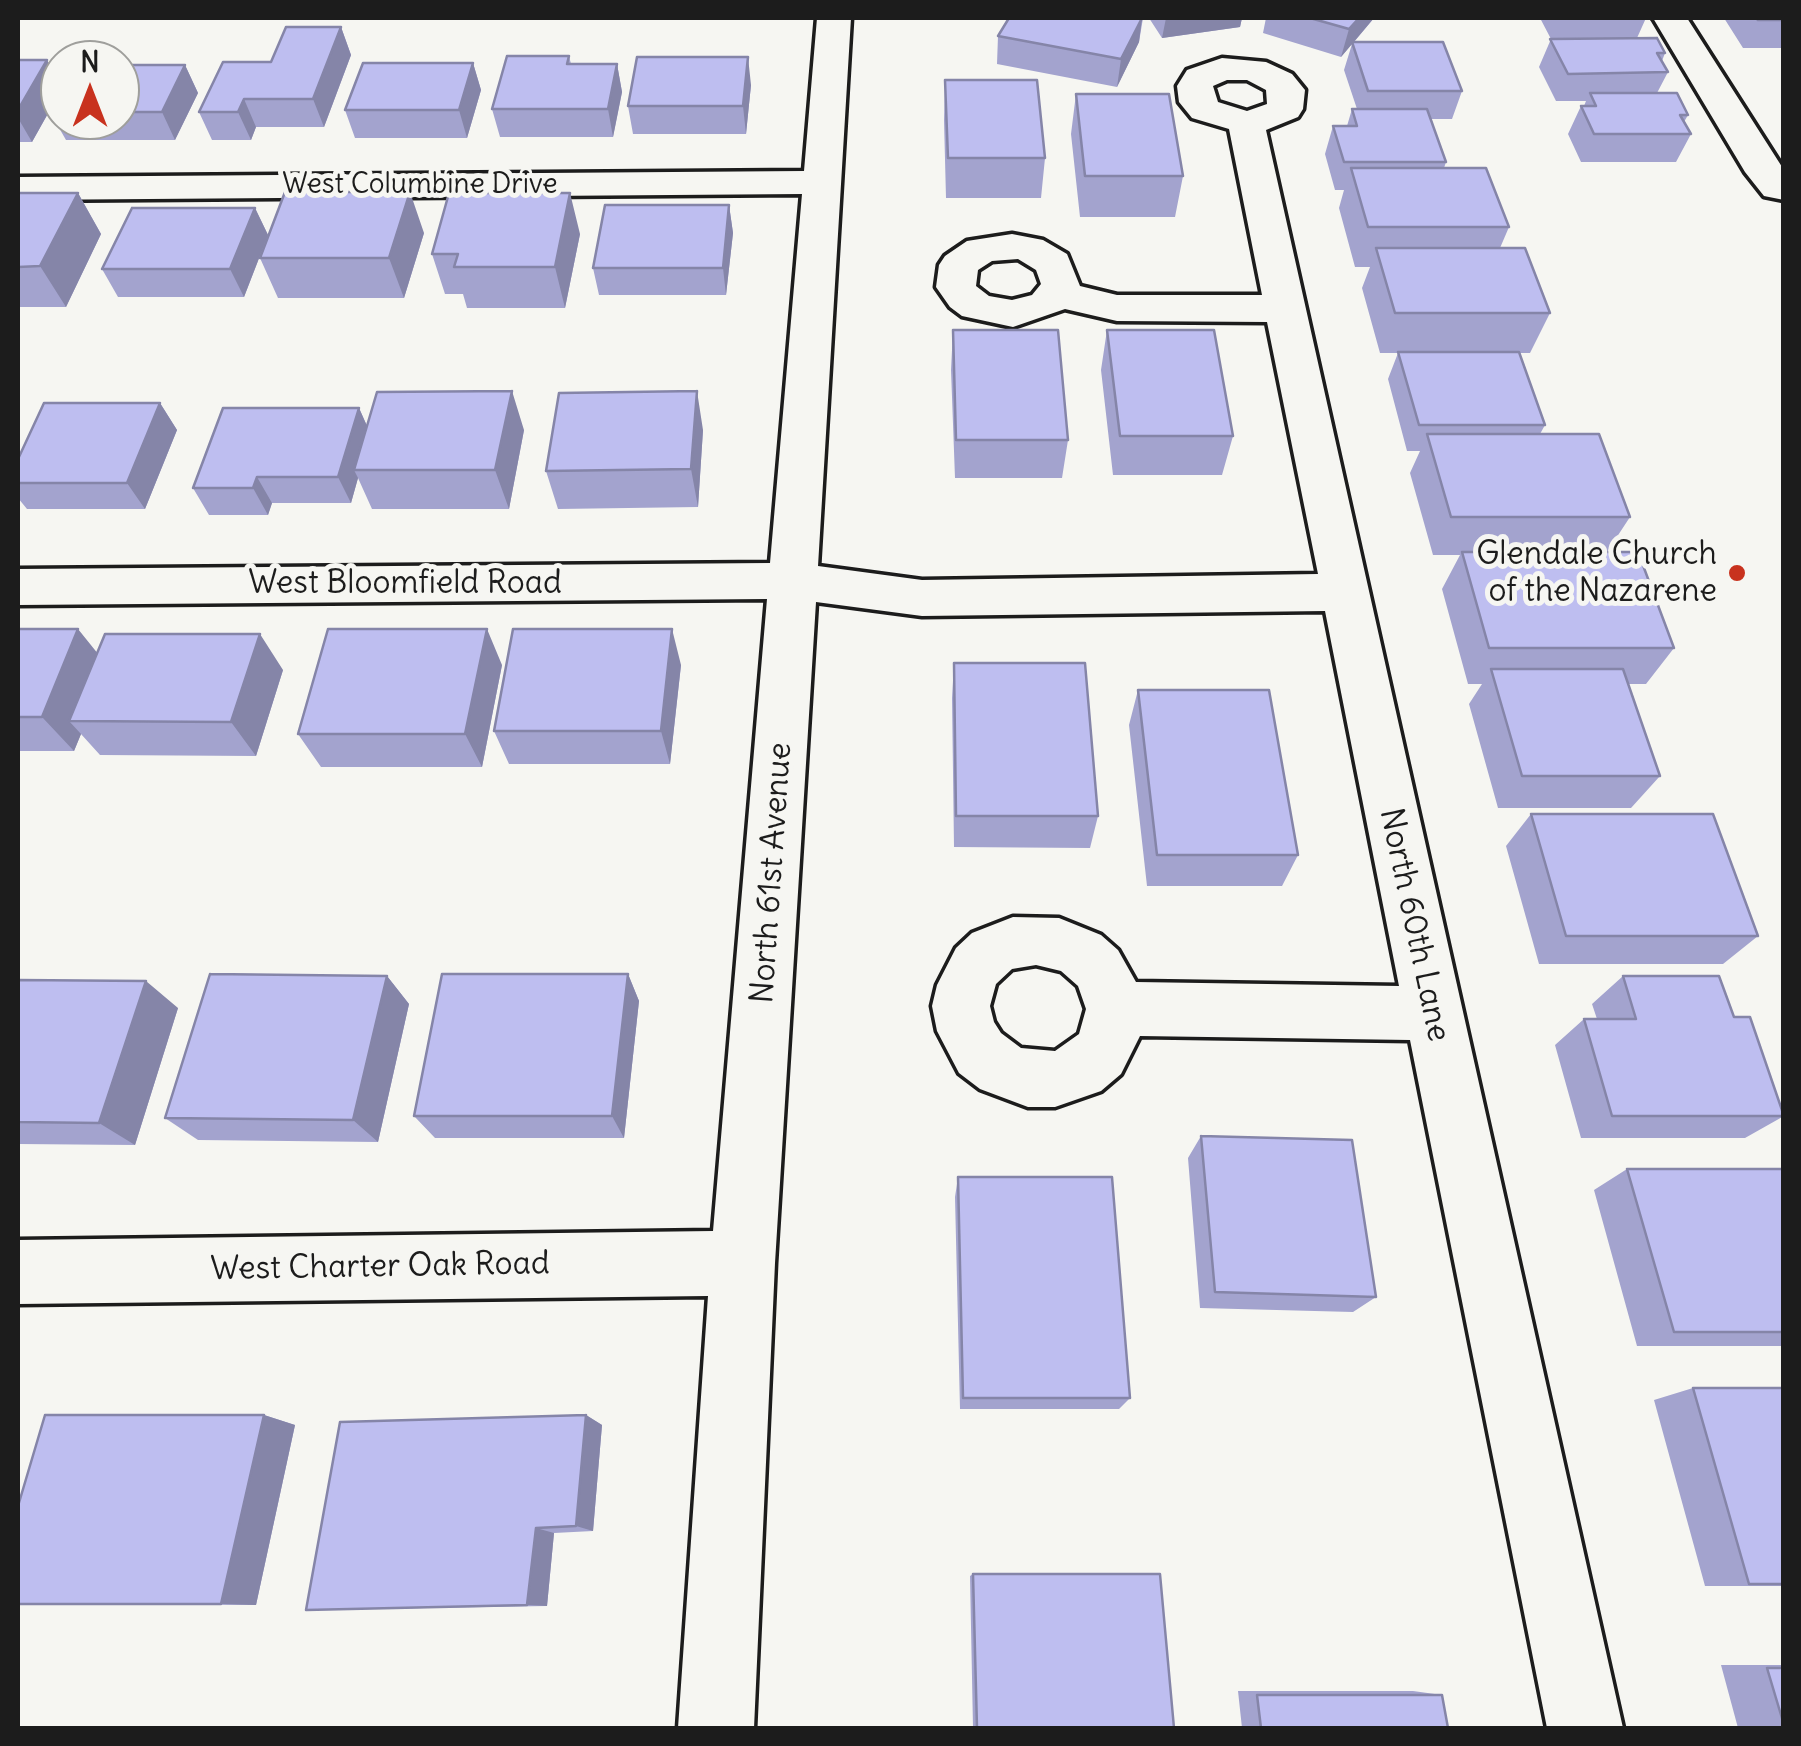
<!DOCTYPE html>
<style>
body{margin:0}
#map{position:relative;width:1801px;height:1746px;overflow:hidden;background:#f6f6f2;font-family:Delius,sans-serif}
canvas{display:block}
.frame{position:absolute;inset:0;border:20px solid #1c1c1c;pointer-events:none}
.north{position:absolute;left:40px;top:40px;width:100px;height:100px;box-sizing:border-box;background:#f6f6f2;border:2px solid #9f9f9c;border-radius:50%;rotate:0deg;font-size:28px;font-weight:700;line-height:40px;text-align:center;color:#1c1c1c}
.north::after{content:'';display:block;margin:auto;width:35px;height:45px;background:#c8321e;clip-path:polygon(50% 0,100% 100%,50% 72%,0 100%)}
</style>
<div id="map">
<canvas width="1801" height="1746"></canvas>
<div class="frame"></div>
<div class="north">N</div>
</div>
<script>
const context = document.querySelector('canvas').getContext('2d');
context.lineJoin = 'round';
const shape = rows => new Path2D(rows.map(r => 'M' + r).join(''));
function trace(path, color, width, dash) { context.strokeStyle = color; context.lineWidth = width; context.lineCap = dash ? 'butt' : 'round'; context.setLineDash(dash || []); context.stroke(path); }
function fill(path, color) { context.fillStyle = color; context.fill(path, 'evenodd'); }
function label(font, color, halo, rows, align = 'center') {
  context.font = font + ' Delius,sans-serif'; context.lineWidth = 10; context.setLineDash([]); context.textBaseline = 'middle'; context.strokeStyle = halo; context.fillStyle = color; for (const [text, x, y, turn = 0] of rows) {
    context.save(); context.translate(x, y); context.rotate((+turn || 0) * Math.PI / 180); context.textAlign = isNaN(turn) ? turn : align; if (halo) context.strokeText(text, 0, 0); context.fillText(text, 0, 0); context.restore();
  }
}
const minor = shape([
 [817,18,851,18,818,566,922,580,1318,574,1267,322,1117,321,1065,309,1013,327,962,316,950,307,936,287,939,265,945,256,967,241,1012,234,1043,240,1067,254,1080,286,1117,295,1262,295,1229,129,1192,118,1179,102,1177,86,1187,70,1222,58,1266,62,1292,74,1305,90,1303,109,1298,117,1266,130,1623,1728,1547,1728,1410,1040,1140,1036,1121,1074,1101,1091,1055,1107,1028,1107,980,1089,959,1073,937,1031,932,1006,937,985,956,948,972,933,1013,917,1059,918,1101,935,1118,950,1136,982,1399,986,1325,611,922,616,816,602,775,1263,754,1728,678,1728,708,1296,18,1304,18,1240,713,1231,767,599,18,605,18,569,770,563,802,194,18,200,18,177,804,171,817,18],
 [1227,80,1247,80,1266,90,1267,104,1247,111,1218,102,1213,86,1227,80],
 [1018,259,1036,270,1041,284,1032,295,1012,300,989,296,976,286,978,270,992,261,1018,259],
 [1036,965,1061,971,1078,986,1086,1009,1079,1034,1055,1051,1021,1048,1001,1033,994,1022,990,1006,996,984,1012,969,1036,965],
 [1653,18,1687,18,1784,170,1784,200,1764,196,1745,172,1653,18]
]);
trace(minor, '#1c1c1c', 7);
fill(minor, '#f6f6f2');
fill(shape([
 [1009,18,1143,18,1139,42,1117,87,997,64,998,36],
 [1149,18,1242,18,1240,27,1162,38],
 [1266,18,1374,18,1354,42,1462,91,1452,119,1430,119,1446,162,1444,168,1509,227,1500,248,1550,313,1530,353,1520,353,1545,425,1540,434,1630,517,1607,552,1674,648,1646,684,1628,684,1660,776,1631,808,1498,808,1469,704,1482,684,1468,684,1442,589,1460,555,1433,555,1410,473,1420,451,1407,451,1388,379,1398,353,1380,353,1362,288,1370,267,1355,267,1339,208,1344,190,1335,190,1325,154,1333,126,1347,126,1352,109,1357,109,1344,70,1352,44,1341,57,1263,33],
 [1540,18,1646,18,1637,38,1665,53,1662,61,1668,72,1657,93,1688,115,1684,122,1691,134,1676,162,1581,162,1568,134,1581,106,1584,106,1586,101,1556,101,1539,67,1551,39],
 [1724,18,1784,18,1784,48,1743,48],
 [341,27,351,55,324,127,256,127,251,140,212,140,199,112],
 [569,56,571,64,617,64,622,92,613,137,500,137,492,109],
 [18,60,47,60,60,84,60,92,32,142,18,142],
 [473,63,481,90,467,138,355,138,345,110],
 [120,65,185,65,198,93,175,140,66,140,50,112,60,94,60,120,120,120],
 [945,80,1045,158,1041,198,946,198,944,120],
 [751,85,746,134,633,134,628,106],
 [1076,94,1183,176,1175,217,1080,217,1071,134],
 [18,193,78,193,101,234,66,307,18,307],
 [729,205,733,233,726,295,599,295,593,268],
 [255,208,268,235,244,297,118,297,102,269],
 [424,233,404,298,278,298,260,258],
 [580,234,565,308,467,308,463,294,445,294,432,254],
 [953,330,1068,440,1062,478,955,478,951,370],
 [1107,330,1233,436,1222,475,1113,475,1101,370],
 [160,403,177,430,145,509,27,509,18,498,18,459],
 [359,408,367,426,524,430,509,509,372,509,358,478,351,503,272,503,268,515,209,515,193,488],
 [703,430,698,507,558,509,546,471],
 [18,629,97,653,283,670,256,756,100,755,81,734,74,751,18,751],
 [954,663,1098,816,1090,848,954,847,952,698],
 [502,665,482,767,321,767,298,734],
 [681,665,670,764,509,764,494,731],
 [1138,690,1298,855,1282,886,1147,886,1129,725],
 [1531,814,1758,936,1723,964,1539,964,1506,846],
 [628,974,639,1001,624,1138,435,1138,414,1116],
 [387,976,409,1004,378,1142,198,1140,165,1118],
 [1623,976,1734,1017,1784,1116,1745,1138,1581,1138,1555,1045,1584,1019,1597,1019,1592,1004],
 [18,980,178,1008,135,1145,18,1144],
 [1201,1136,1376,1297,1353,1312,1200,1308,1188,1158],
 [1627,1169,1784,1169,1784,1346,1637,1346,1594,1190],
 [958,1177,1130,1398,1119,1409,960,1409,955,1197],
 [1693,1388,1784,1388,1784,1586,1705,1586,1654,1400],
 [264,1415,295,1425,256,1605,18,1604],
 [586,1415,602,1425,593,1531,554,1533,547,1606,306,1610],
 [973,1574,1174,1728,973,1728,970,1576],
 [1721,1665,1784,1665,1784,1728,1738,1728],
 [1238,1691,1413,1691,1442,1695,1448,1728,1242,1728]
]), '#a3a3ce');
fill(shape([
 [1142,18,1139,42,1117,87,1121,59],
 [1166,18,1242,18,1240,27,1162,38],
 [1359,18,1374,18,1341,57,1349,29],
 [341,27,351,55,324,127,313,99],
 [748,57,751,85,746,134,743,106],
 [47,60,60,84,60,92,32,142,18,118,18,110],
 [473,63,481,90,467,138,459,110],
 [617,64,622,92,613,137,608,109],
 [185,65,198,93,175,140,162,112],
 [244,99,256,127,251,140,238,112],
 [410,192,424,233,404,298,389,258],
 [78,193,101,234,66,307,40,266],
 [570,193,580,234,565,308,555,267],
 [729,205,733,233,726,295,723,268],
 [255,208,268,235,244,297,230,269],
 [512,391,524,430,509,509,495,470],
 [697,391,703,430,698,507,691,469],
 [160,403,177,430,145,509,127,483],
 [359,408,371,435,354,470,358,478,351,503,338,477],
 [257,477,272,503,268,515,253,488],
 [78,629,107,665,69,721,81,734,74,751,42,717],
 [487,629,502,665,482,767,465,734],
 [672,629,681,665,670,764,661,731],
 [260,634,283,670,256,756,231,722],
 [628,974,639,1001,624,1138,612,1116],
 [387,976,409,1004,378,1142,353,1120],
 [146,981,178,1008,135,1145,99,1123],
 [264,1415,295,1425,256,1605,221,1604],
 [586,1415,602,1425,593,1531,576,1526],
 [536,1528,554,1533,547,1606,527,1605]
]), '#8585a8');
const building = shape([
 [1009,18,1142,18,1121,59,998,36,1009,18],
 [1310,18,1359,18,1349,29,1310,18],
 [1756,18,1784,18,1784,20,1758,20,1756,18],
 [286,27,341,27,313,99,244,99,238,112,199,112,223,62,271,62,286,27],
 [1657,38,1665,53,1657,53,1668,72,1568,74,1550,39,1657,38],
 [1352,42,1443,42,1462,91,1368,91,1352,42],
 [507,56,569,56,567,64,617,64,608,109,492,109,507,56],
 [637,57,748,57,743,106,628,106,637,57],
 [18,60,47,60,18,110,18,60],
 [363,63,473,63,459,110,345,110,363,63],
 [120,65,185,65,162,112,120,112,120,65],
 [945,80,1037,80,1045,158,948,158,945,80],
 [1590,93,1677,93,1688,115,1680,115,1691,134,1594,134,1581,106,1596,106,1590,93],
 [60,94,60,112,50,112,60,94],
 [1076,94,1169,94,1183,176,1085,176,1076,94],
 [1352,109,1427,109,1446,162,1344,162,1333,126,1357,126,1352,109],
 [1351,168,1486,168,1509,227,1368,227,1351,168],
 [285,192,410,192,389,258,260,258,285,192],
 [18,193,78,193,40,266,18,267,18,193],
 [449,193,570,193,555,267,454,267,458,254,432,254,449,193],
 [605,205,729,205,723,268,593,268,605,205],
 [132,208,255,208,230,269,102,269,132,208],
 [1376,248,1525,248,1550,313,1395,313,1376,248],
 [953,330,1058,330,1068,440,956,440,953,330],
 [1107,330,1214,330,1233,436,1120,436,1107,330],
 [1398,352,1519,352,1545,425,1419,425,1398,352],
 [512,391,495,470,354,470,377,392,512,391],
 [697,391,691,469,546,471,559,393,697,391],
 [44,403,160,403,127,483,18,483,18,459,44,403],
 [223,408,359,408,338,477,257,477,253,488,193,488,223,408],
 [1427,434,1599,434,1630,517,1451,517,1427,434],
 [1462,552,1638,552,1674,648,1489,648,1462,552],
 [18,629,78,629,42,717,18,717,18,629],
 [328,629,487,629,465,734,298,734,328,629],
 [513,629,672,629,661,731,494,731,513,629],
 [105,634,260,634,231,722,69,721,105,634],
 [954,663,1085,663,1098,816,956,816,954,663],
 [1491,669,1623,669,1660,776,1522,776,1491,669],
 [1138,690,1269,690,1298,855,1157,855,1138,690],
 [1531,814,1713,814,1758,936,1566,936,1531,814],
 [210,974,387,976,353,1120,165,1118,210,974],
 [442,974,628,974,612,1116,414,1116,442,974],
 [1623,976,1719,976,1734,1017,1750,1017,1784,1116,1612,1116,1584,1019,1636,1019,1623,976],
 [18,980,146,981,99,1123,18,1122,18,980],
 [1201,1136,1352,1140,1376,1297,1215,1292,1201,1136],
 [1627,1169,1784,1169,1784,1332,1674,1332,1627,1169],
 [958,1177,1112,1177,1130,1398,963,1398,958,1177],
 [1693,1388,1784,1388,1784,1584,1749,1584,1693,1388],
 [45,1415,264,1415,221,1604,18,1604,18,1506,45,1415],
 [586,1415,576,1526,536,1528,527,1605,306,1610,340,1422,586,1415],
 [973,1574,1160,1574,1174,1728,977,1728,973,1574],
 [1767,1668,1784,1668,1784,1725,1767,1668],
 [1257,1695,1442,1695,1448,1728,1261,1728,1257,1695]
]);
fill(building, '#bebef0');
trace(building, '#8585a8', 2.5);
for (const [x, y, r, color] of [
 [1737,573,10,"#c8321e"]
]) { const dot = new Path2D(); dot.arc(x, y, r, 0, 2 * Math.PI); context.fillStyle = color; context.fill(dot); trace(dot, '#f6f6f2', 4); }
label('28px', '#1c1c1c', '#f6f6f2', [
 ["West Columbine Drive",420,185]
]);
label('32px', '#1c1c1c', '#f6f6f2', [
 ["Glendale Church",1717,555],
 ["of the Nazarene",1717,592]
], 'right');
label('32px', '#1c1c1c', '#f6f6f2', [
 ["West Bloomfield Road",405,584],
 ["North 61st Avenue",772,873,-86],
 ["North 60th Lane",1414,925,78],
 ["West Charter Oak Road",380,1267,-1]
]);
</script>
